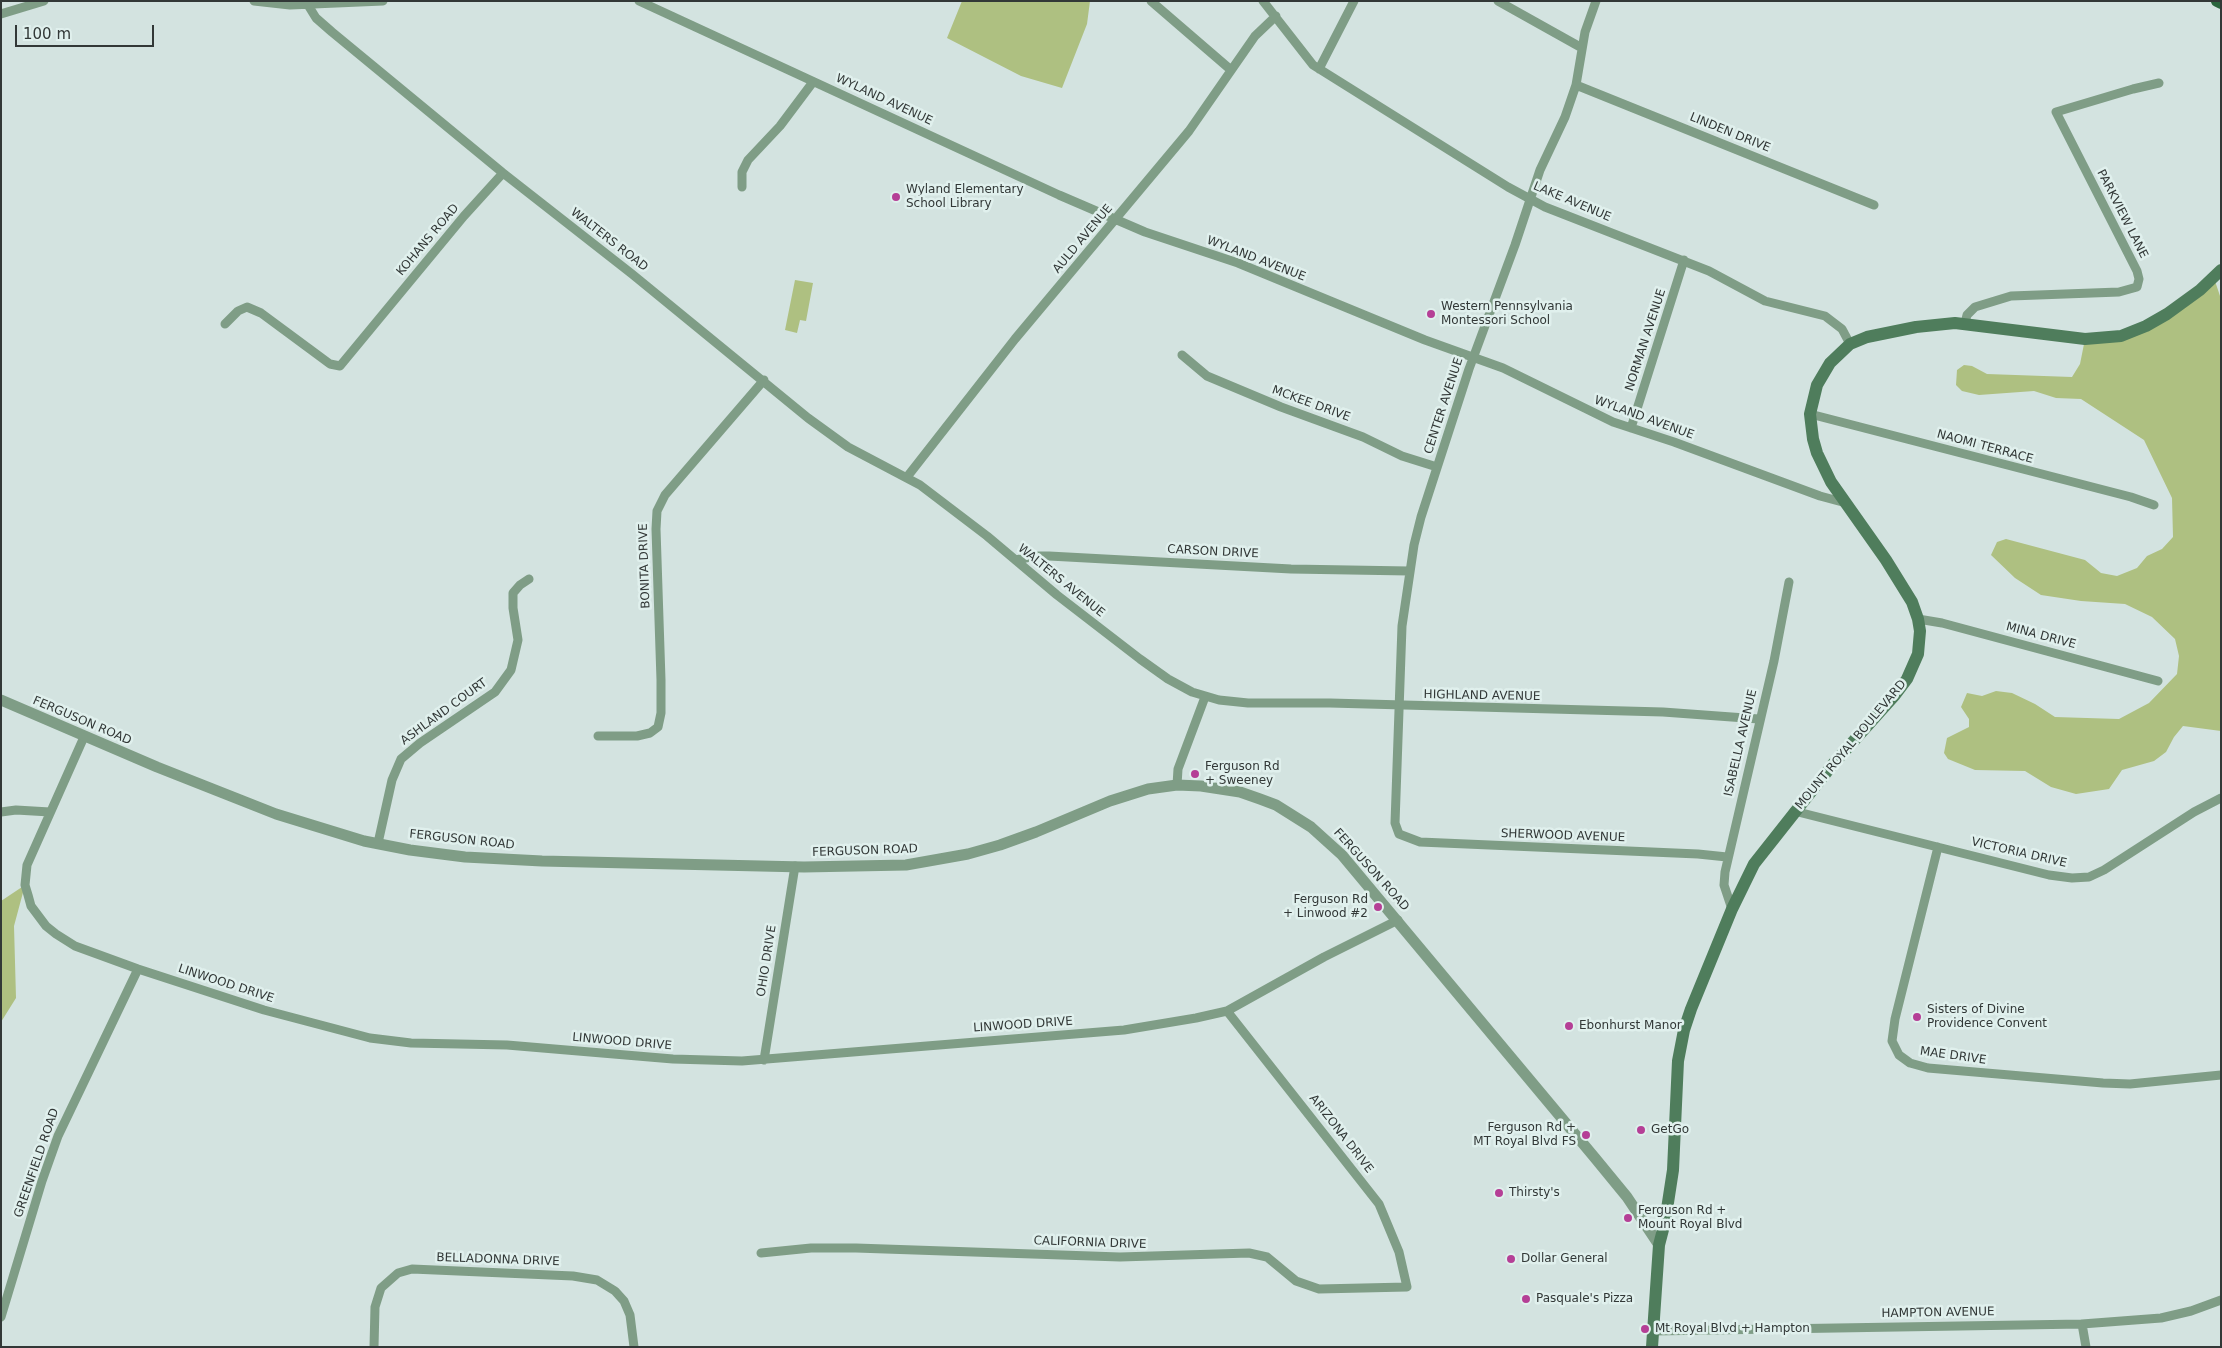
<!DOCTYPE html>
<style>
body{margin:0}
#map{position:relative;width:2222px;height:1348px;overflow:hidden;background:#d3e3e0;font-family:"DejaVu Sans",sans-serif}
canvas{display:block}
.frame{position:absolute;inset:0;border:2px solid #323837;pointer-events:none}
.scale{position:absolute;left:15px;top:25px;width:139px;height:22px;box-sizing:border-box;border:2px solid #323837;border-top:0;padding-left:6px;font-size:15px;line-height:18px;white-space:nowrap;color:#323837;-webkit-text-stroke:4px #e0f0ed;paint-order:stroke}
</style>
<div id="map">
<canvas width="2222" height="1348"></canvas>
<div class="frame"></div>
<div class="scale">100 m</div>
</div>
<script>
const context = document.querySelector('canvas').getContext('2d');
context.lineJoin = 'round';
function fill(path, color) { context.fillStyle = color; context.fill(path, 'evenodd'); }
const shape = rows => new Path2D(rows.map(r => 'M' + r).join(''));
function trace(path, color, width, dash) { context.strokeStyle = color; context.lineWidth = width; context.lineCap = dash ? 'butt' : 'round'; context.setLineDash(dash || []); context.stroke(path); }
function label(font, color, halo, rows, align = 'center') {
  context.font = font + ' "DejaVu Sans",sans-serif'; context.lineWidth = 5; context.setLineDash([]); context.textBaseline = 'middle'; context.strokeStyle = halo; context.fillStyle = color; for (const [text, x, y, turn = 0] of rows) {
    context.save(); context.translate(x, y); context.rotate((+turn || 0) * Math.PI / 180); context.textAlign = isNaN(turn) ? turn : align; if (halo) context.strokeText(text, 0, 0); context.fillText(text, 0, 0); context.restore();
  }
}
fill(shape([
 [962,1,1090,1,1087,24,1062,88,1021,76,947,38],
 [2214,278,2221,299,2221,731,2183,726,2174,737,2166,752,2154,761,2122,770,2109,789,2076,794,2051,787,2025,771,1975,770,1948,759,1944,753,1947,738,1969,727,1969,719,1961,707,1967,693,1982,696,1996,691,2012,693,2035,704,2055,717,2119,719,2149,703,2177,674,2179,656,2175,639,2152,617,2125,604,2081,601,2041,595,2015,578,1991,555,1997,542,2006,539,2085,560,2101,573,2117,576,2137,568,2147,556,2162,549,2173,537,2172,498,2144,440,2081,399,2056,398,2034,391,1979,395,1962,391,1956,385,1957,370,1964,365,1972,366,1987,374,2072,377,2080,364,2085,339,2121,336],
 [795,280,813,283,806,321,800,320,797,333,785,330],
 [25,885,14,926,16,998,1,1022,1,901]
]), '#aec081');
trace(shape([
 [254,1,290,5,383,1],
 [639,1,1059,195,1145,232,1238,263,1425,340,1503,368,1613,422,1674,442,1820,496,1846,503],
 [1151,1,1231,70],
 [1263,1,1313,65,1508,187,1545,207,1709,271,1765,301,1825,316,1842,329,1850,344],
 [1498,1,1582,48],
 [1596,1,1585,32,1576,85,1565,117,1540,170,1515,245,1469,369,1421,517,1414,545,1402,626,1395,823,1399,834,1420,842,1698,854,1727,857],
 [308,5,316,18,332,32,503,173,632,274,808,418,848,447,920,485,987,536,1057,595,1140,659,1168,679,1192,692,1219,700,1248,703,1330,703,1663,712,1759,719],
 [1,14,44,1],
 [1319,69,1354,1],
 [1576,85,1874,205],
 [742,187,742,172,748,160,780,126,813,82],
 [1965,323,1967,315,1975,307,2011,296,2119,292,2137,287,2139,279,2137,271,2056,112,2133,89,2159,83],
 [225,324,238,311,247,307,261,313,330,364,340,366,464,216,503,173],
 [1182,355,1207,376,1281,407,1363,437,1402,456,1437,467],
 [1810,414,2131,497,2154,505],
 [1631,428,1684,260],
 [907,477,1015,339,1189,131,1255,36,1276,16],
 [1016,560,1035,556,1049,556,1291,569,1409,571],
 [1918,619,1942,623,2158,681],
 [598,736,637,736,650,733,658,727,661,713,661,680,656,529,657,511,665,495,764,380],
 [84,737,27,865,25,885,28,895,31,906,46,926,56,934,75,946,138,969,264,1010,370,1038,411,1043,507,1045,673,1059,742,1061,1124,1030,1196,1018,1227,1011,1324,957,1398,920],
 [1177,785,1178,769,1205,697],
 [1794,811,2049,875,2072,878,2089,877,2104,870,2194,812,2221,798],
 [1,812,16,810,50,812],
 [378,843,392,780,401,759,420,743,495,692,511,670,518,640,513,608,513,593,520,585,529,579],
 [1938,847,1895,1019,1892,1041,1899,1055,1910,1063,1928,1068,2103,1083,2130,1084,2221,1075],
 [1732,909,1724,885,1725,872,1774,661,1789,582],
 [764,1060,795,866],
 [761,1253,811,1248,856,1248,1120,1257,1249,1253,1267,1257,1296,1281,1319,1289,1407,1287,1399,1252,1379,1204,1227,1011],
 [1,1317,42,1181,58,1136,138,969],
 [2082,1324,2086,1347],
 [1653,1331,2082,1324,2161,1318,2191,1311,2221,1300],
 [374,1347,375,1307,381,1288,398,1273,412,1269,573,1276,597,1280,615,1291,624,1301,630,1315,634,1347]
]), '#7f9d86', 9);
trace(shape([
 [1,700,157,767,276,814,364,841,410,850,465,857,542,861,804,867,906,865,968,854,1000,845,1036,832,1110,801,1148,789,1177,785,1201,786,1240,792,1260,799,1276,805,1311,827,1342,855,1595,1158,1627,1197,1659,1245]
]), '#7f9d86', 11);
trace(shape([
 [1652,1347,1659,1245,1665,1222,1673,1170,1678,1061,1684,1030,1691,1009,1732,909,1754,864,1833,764,1895,695,1907,679,1918,654,1920,631,1918,619,1912,602,1886,560,1831,482,1817,453,1813,439,1810,414,1817,385,1830,363,1850,344,1867,337,1916,327,1955,323,2085,339,2121,336,2146,326,2167,314,2200,290,2221,270]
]), '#4f7d5c', 12);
trace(shape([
 [2217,1,2221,3]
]), '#29653d', 12);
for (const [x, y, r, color] of [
 [896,197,5,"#b53f96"],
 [1431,314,5,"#b53f96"],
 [1195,774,5,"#b53f96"],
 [1378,907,5,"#b53f96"],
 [1917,1017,5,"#b53f96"],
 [1569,1026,5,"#b53f96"],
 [1641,1130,5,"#b53f96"],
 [1586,1135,5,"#b53f96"],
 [1499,1193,5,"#b53f96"],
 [1628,1218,5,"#b53f96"],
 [1511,1259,5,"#b53f96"],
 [1526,1299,5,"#b53f96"],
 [1645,1329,5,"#b53f96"]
]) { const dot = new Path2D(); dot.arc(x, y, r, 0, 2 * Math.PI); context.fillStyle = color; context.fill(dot); trace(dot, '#e0f0ed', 2); }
label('12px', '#323837', '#e0f0ed', [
 ["WYLAND AVENUE",884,100,25],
 ["LINDEN DRIVE",1730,133,22],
 ["LAKE AVENUE",1572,202,23],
 ["PARKVIEW LANE",2122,214,63],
 ["AULD AVENUE",1083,239,-50],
 ["KOHANS ROAD",428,240,-50],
 ["WALTERS ROAD",609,240,38],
 ["WYLAND AVENUE",1256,259,21],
 ["NORMAN AVENUE",1646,340,-72],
 ["MCKEE DRIVE",1311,404,20],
 ["CENTER AVENUE",1444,406,-72],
 ["WYLAND AVENUE",1644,418,20],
 ["NAOMI TERRACE",1985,447,15],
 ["CARSON DRIVE",1213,552,3],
 ["BONITA DRIVE",645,566,-92],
 ["WALTERS AVENUE",1061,581,39],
 ["MINA DRIVE",2041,636,15],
 ["HIGHLAND AVENUE",1482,696,1],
 ["ASHLAND COURT",444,712,-36],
 ["FERGUSON ROAD",82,721,23],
 ["ISABELLA AVENUE",1741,743,-77],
 ["MOUNT ROYAL BOULEVARD",1851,745,-50],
 ["SHERWOOD AVENUE",1563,836,2],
 ["FERGUSON ROAD",462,840,6],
 ["FERGUSON ROAD",865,851,-2],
 ["VICTORIA DRIVE",2019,853,13],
 ["FERGUSON ROAD",1371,870,48],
 ["OHIO DRIVE",767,961,-81],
 ["LINWOOD DRIVE",226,984,18],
 ["LINWOOD DRIVE",1023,1025,-4],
 ["LINWOOD DRIVE",622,1042,5],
 ["MAE DRIVE",1953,1056,8],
 ["ARIZONA DRIVE",1341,1134,52],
 ["GREENFIELD ROAD",37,1163,-71],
 ["CALIFORNIA DRIVE",1090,1243,2],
 ["BELLADONNA DRIVE",498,1260,2],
 ["HAMPTON AVENUE",1938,1313,-1]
]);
label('12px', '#323837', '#e0f0ed', [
 ["Wyland Elementary",906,190],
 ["School Library",906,204],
 ["Western Pennsylvania",1441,307],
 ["Montessori School",1441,321],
 ["Ferguson Rd",1205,767],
 ["+ Sweeney",1205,781],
 ["Ferguson Rd",1368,900,"right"],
 ["+ Linwood #2",1368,914,"right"],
 ["Sisters of Divine",1927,1010],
 ["Providence Convent",1927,1024],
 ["Ebonhurst Manor",1579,1026],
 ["Ferguson Rd +",1576,1128,"right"],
 ["MT Royal Blvd FS",1576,1142,"right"],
 ["GetGo",1651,1130],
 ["Thirsty's",1509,1193],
 ["Ferguson Rd +",1638,1211],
 ["Mount Royal Blvd",1638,1225],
 ["Dollar General",1521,1259],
 ["Pasquale's Pizza",1536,1299],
 ["Mt Royal Blvd + Hampton",1655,1329]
], 'left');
</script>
